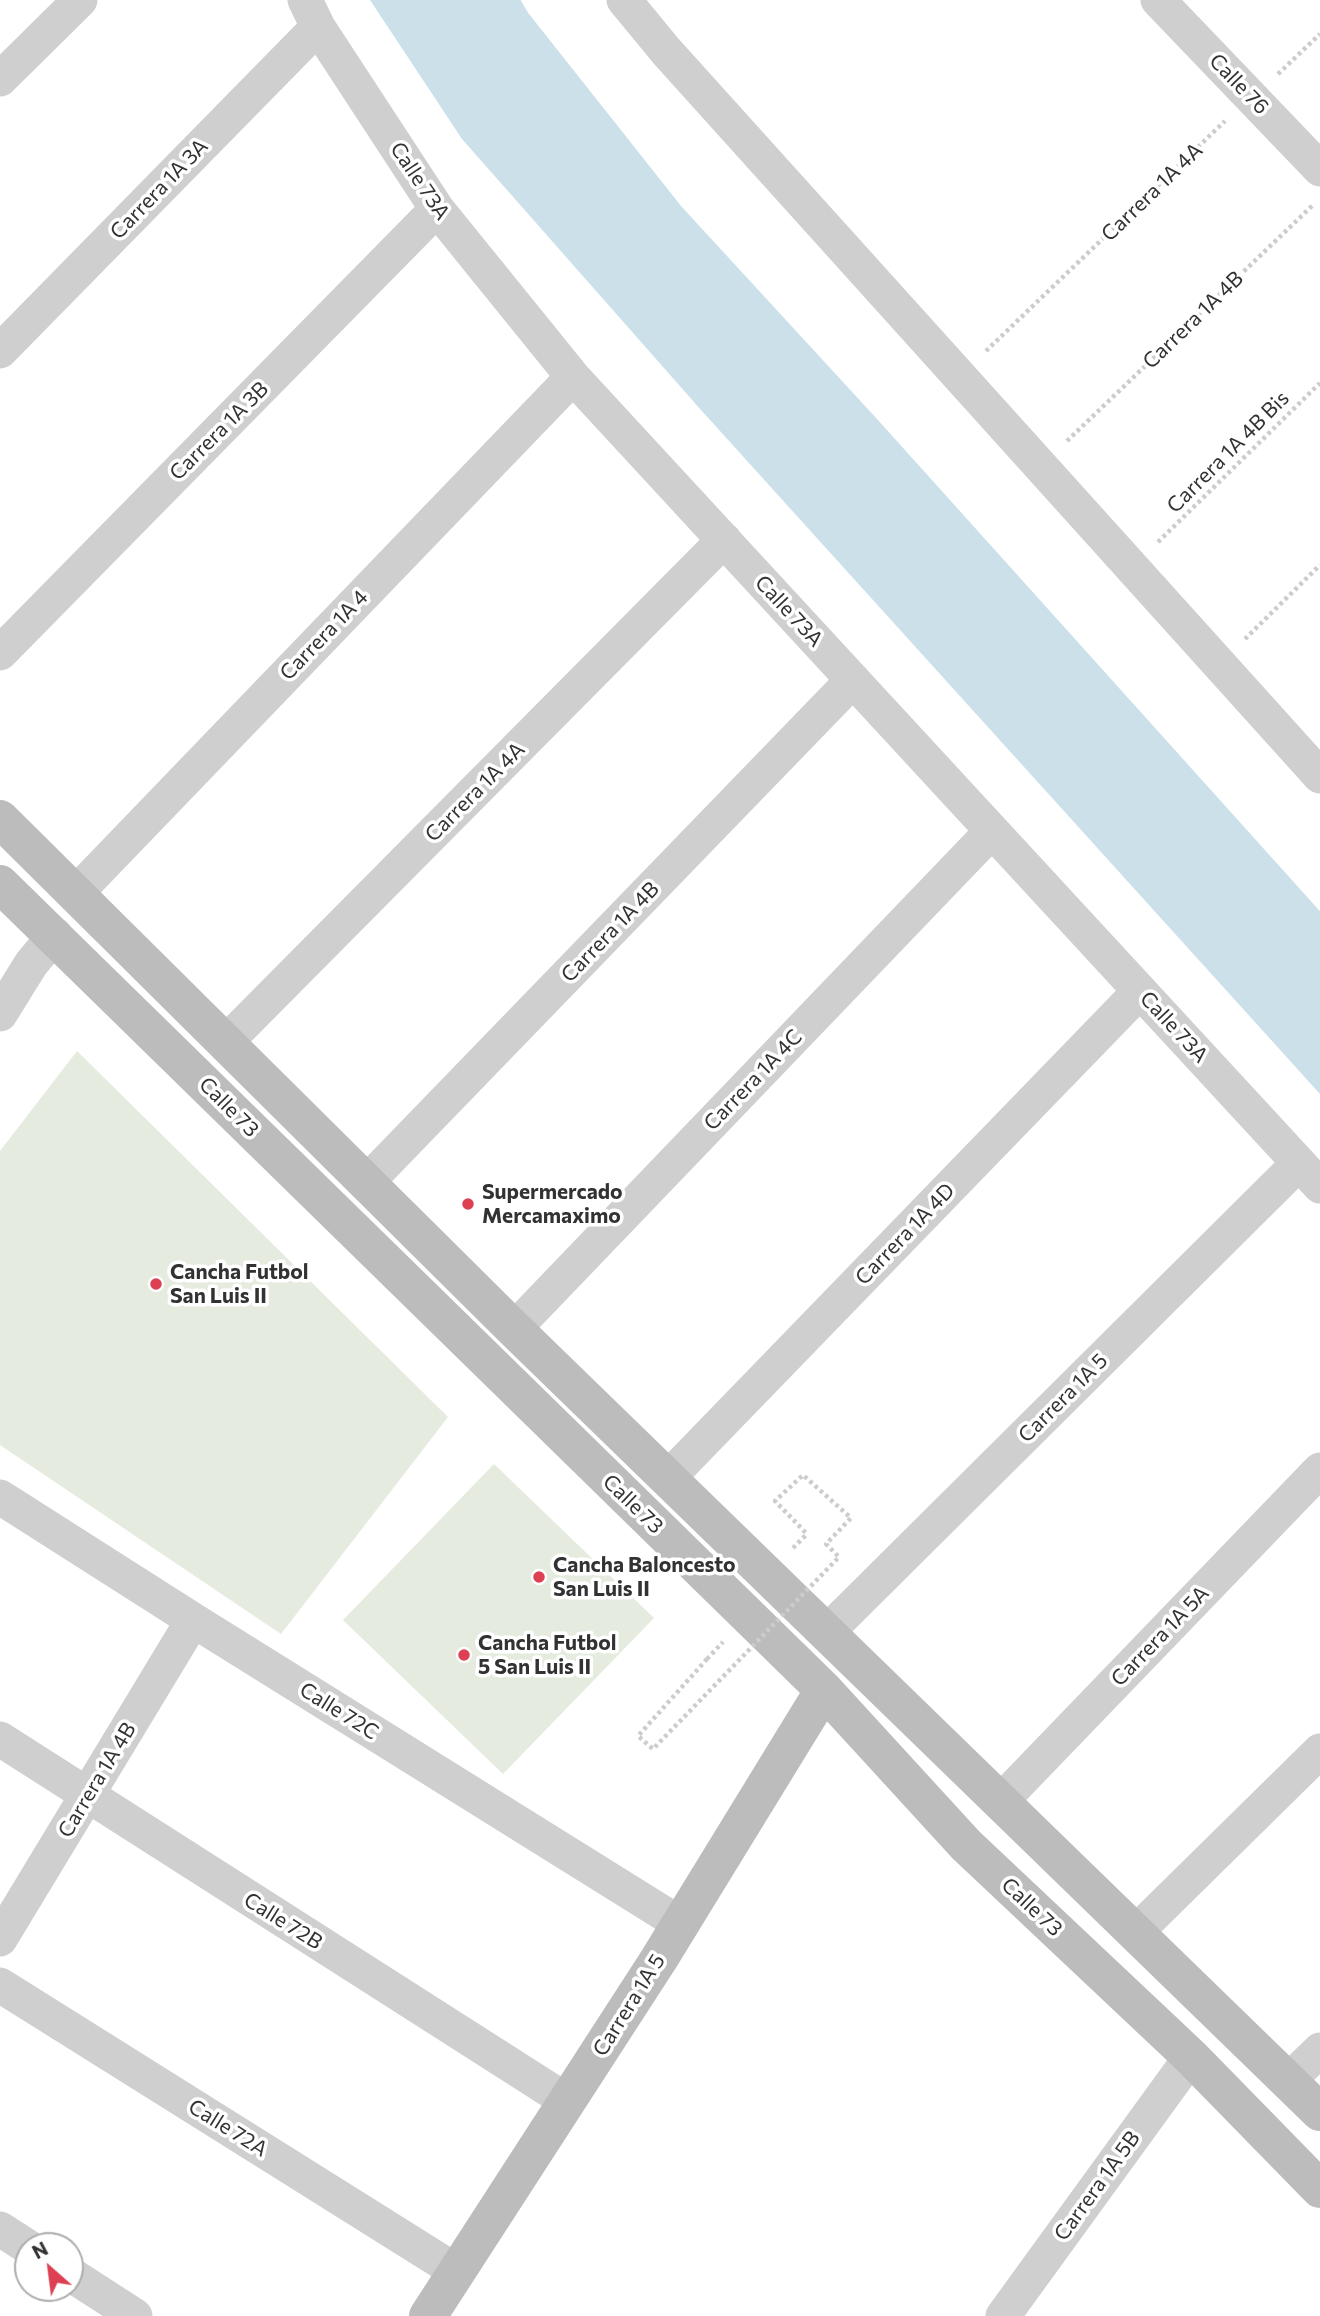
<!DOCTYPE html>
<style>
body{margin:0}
#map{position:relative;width:1320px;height:2316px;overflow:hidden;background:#fff;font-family:Commissioner,sans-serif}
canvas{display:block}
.north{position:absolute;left:14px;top:2232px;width:70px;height:70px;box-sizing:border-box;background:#fff;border:2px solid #adadad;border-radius:50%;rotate:332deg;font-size:19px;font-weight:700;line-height:28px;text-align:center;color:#323232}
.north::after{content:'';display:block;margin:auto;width:24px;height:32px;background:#dd4053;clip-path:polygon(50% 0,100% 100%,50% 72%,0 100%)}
</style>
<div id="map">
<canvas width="1320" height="2316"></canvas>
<div class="north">N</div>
</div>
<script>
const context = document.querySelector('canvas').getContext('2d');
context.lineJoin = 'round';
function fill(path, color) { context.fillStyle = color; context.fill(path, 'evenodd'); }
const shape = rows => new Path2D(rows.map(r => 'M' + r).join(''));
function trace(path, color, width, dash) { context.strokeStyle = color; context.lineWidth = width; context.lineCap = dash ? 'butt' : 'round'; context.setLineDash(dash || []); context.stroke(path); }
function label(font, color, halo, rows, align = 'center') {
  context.font = font + ' Commissioner,sans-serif'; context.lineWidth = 7; context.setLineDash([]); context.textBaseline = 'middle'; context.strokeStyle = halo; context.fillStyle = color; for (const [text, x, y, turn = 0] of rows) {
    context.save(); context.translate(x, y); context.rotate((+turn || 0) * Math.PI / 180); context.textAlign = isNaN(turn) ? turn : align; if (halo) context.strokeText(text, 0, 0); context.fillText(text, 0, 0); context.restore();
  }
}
fill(shape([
 [77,1051,448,1417,281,1634,0,1445,0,1151],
 [494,1464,654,1618,503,1774,343,1620]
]), '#e5ebde');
fill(shape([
 [370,0,449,0,515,98,751,366,1320,995,1320,1094,701,410,462,139]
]), '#cce0ea');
trace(shape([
 [481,0,500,32,656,229,852,442,1320,962]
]), '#cce0ea', 68);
trace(shape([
 [1278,74,1320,34],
 [986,351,1225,121],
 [1067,441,1313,205],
 [1158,542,1320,383],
 [1245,639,1320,565],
 [793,1548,807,1534],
 [707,1659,723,1642]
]), '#ccc', 4.5, [3.5, 3.5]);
trace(shape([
 [305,0,318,27,437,209,573,377,1320,1186],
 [624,0,666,51,1320,776],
 [1158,0,1320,169],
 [0,79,80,0],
 [0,351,318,27],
 [0,653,437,209],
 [75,894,573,377],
 [0,1014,31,964,55,935],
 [225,1043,724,540],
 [366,1183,853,680],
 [514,1329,992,831],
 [669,1477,1140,991],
 [0,1497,193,1620,679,1923],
 [827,1632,1299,1163],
 [0,1739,567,2101],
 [1001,1801,1320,1470],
 [1135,1933,1320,1751],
 [0,1939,193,1620],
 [0,1985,456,2271],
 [1288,2081,1320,2050],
 [0,2229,28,2247],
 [70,2274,135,2316],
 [1003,2316,1191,2057]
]), '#cfcfcf', 35);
trace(shape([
 [0,819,514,1329,1320,2112],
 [0,884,824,1690,966,1845,1191,2057,1320,2189],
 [428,2316,659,1959,824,1690]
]), '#bcbcbc', 38);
trace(shape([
 [707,1659,638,1736,653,1749,839,1557,826,1544,851,1518,803,1475,775,1501,807,1534]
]), '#ccc', 4.5, [3.5, 3.5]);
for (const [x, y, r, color] of [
 [468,1204,7,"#dd4053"],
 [156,1284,7,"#dd4053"],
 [539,1577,7,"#dd4053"],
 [464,1655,7,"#dd4053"]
]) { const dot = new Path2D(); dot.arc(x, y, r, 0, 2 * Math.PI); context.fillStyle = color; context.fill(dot); trace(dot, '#fff', 2.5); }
label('21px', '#323232', '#fff', [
 ["Calle 76",1239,84,46],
 ["Calle 73A",420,181,56],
 ["Carrera 1A 3A",159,189,-46],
 ["Carrera 1A 4A",1152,192,-44],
 ["Carrera 1A 4B",1193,320,-44],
 ["Carrera 1A 3B",219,431,-45],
 ["Carrera 1A 4B Bis",1228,452,-45],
 ["Calle 73A",789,611,47],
 ["Carrera 1A 4",324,635,-46],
 ["Carrera 1A 4A",475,792,-45],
 ["Carrera 1A 4B",610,932,-46],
 ["Calle 73A",1174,1027,47],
 ["Carrera 1A 4C",753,1080,-46],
 ["Calle 73",229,1107,45],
 ["Carrera 1A 4D",905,1234,-46],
 ["Carrera 1A 5",1063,1398,-45],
 ["Calle 73",633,1504,44],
 ["Carrera 1A 5A",1160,1636,-46],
 ["Calle 72C",339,1711,32],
 ["Carrera 1A 4B",97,1780,-59],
 ["Calle 73",1032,1907,43],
 ["Calle 72B",283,1921,32],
 ["Carrera 1A 5",629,2005,-58],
 ["Calle 72A",228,2128,32],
 ["Carrera 1A 5B",1097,2186,-54]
]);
label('bold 21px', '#323232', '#fff', [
 ["Supermercado",482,1192],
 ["Mercamaximo",482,1216],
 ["Cancha Futbol",170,1272],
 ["San Luis II",170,1296],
 ["Cancha Baloncesto",553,1565],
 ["San Luis II",553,1589],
 ["Cancha Futbol",478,1643],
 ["5 San Luis II",478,1667]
], 'left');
</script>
